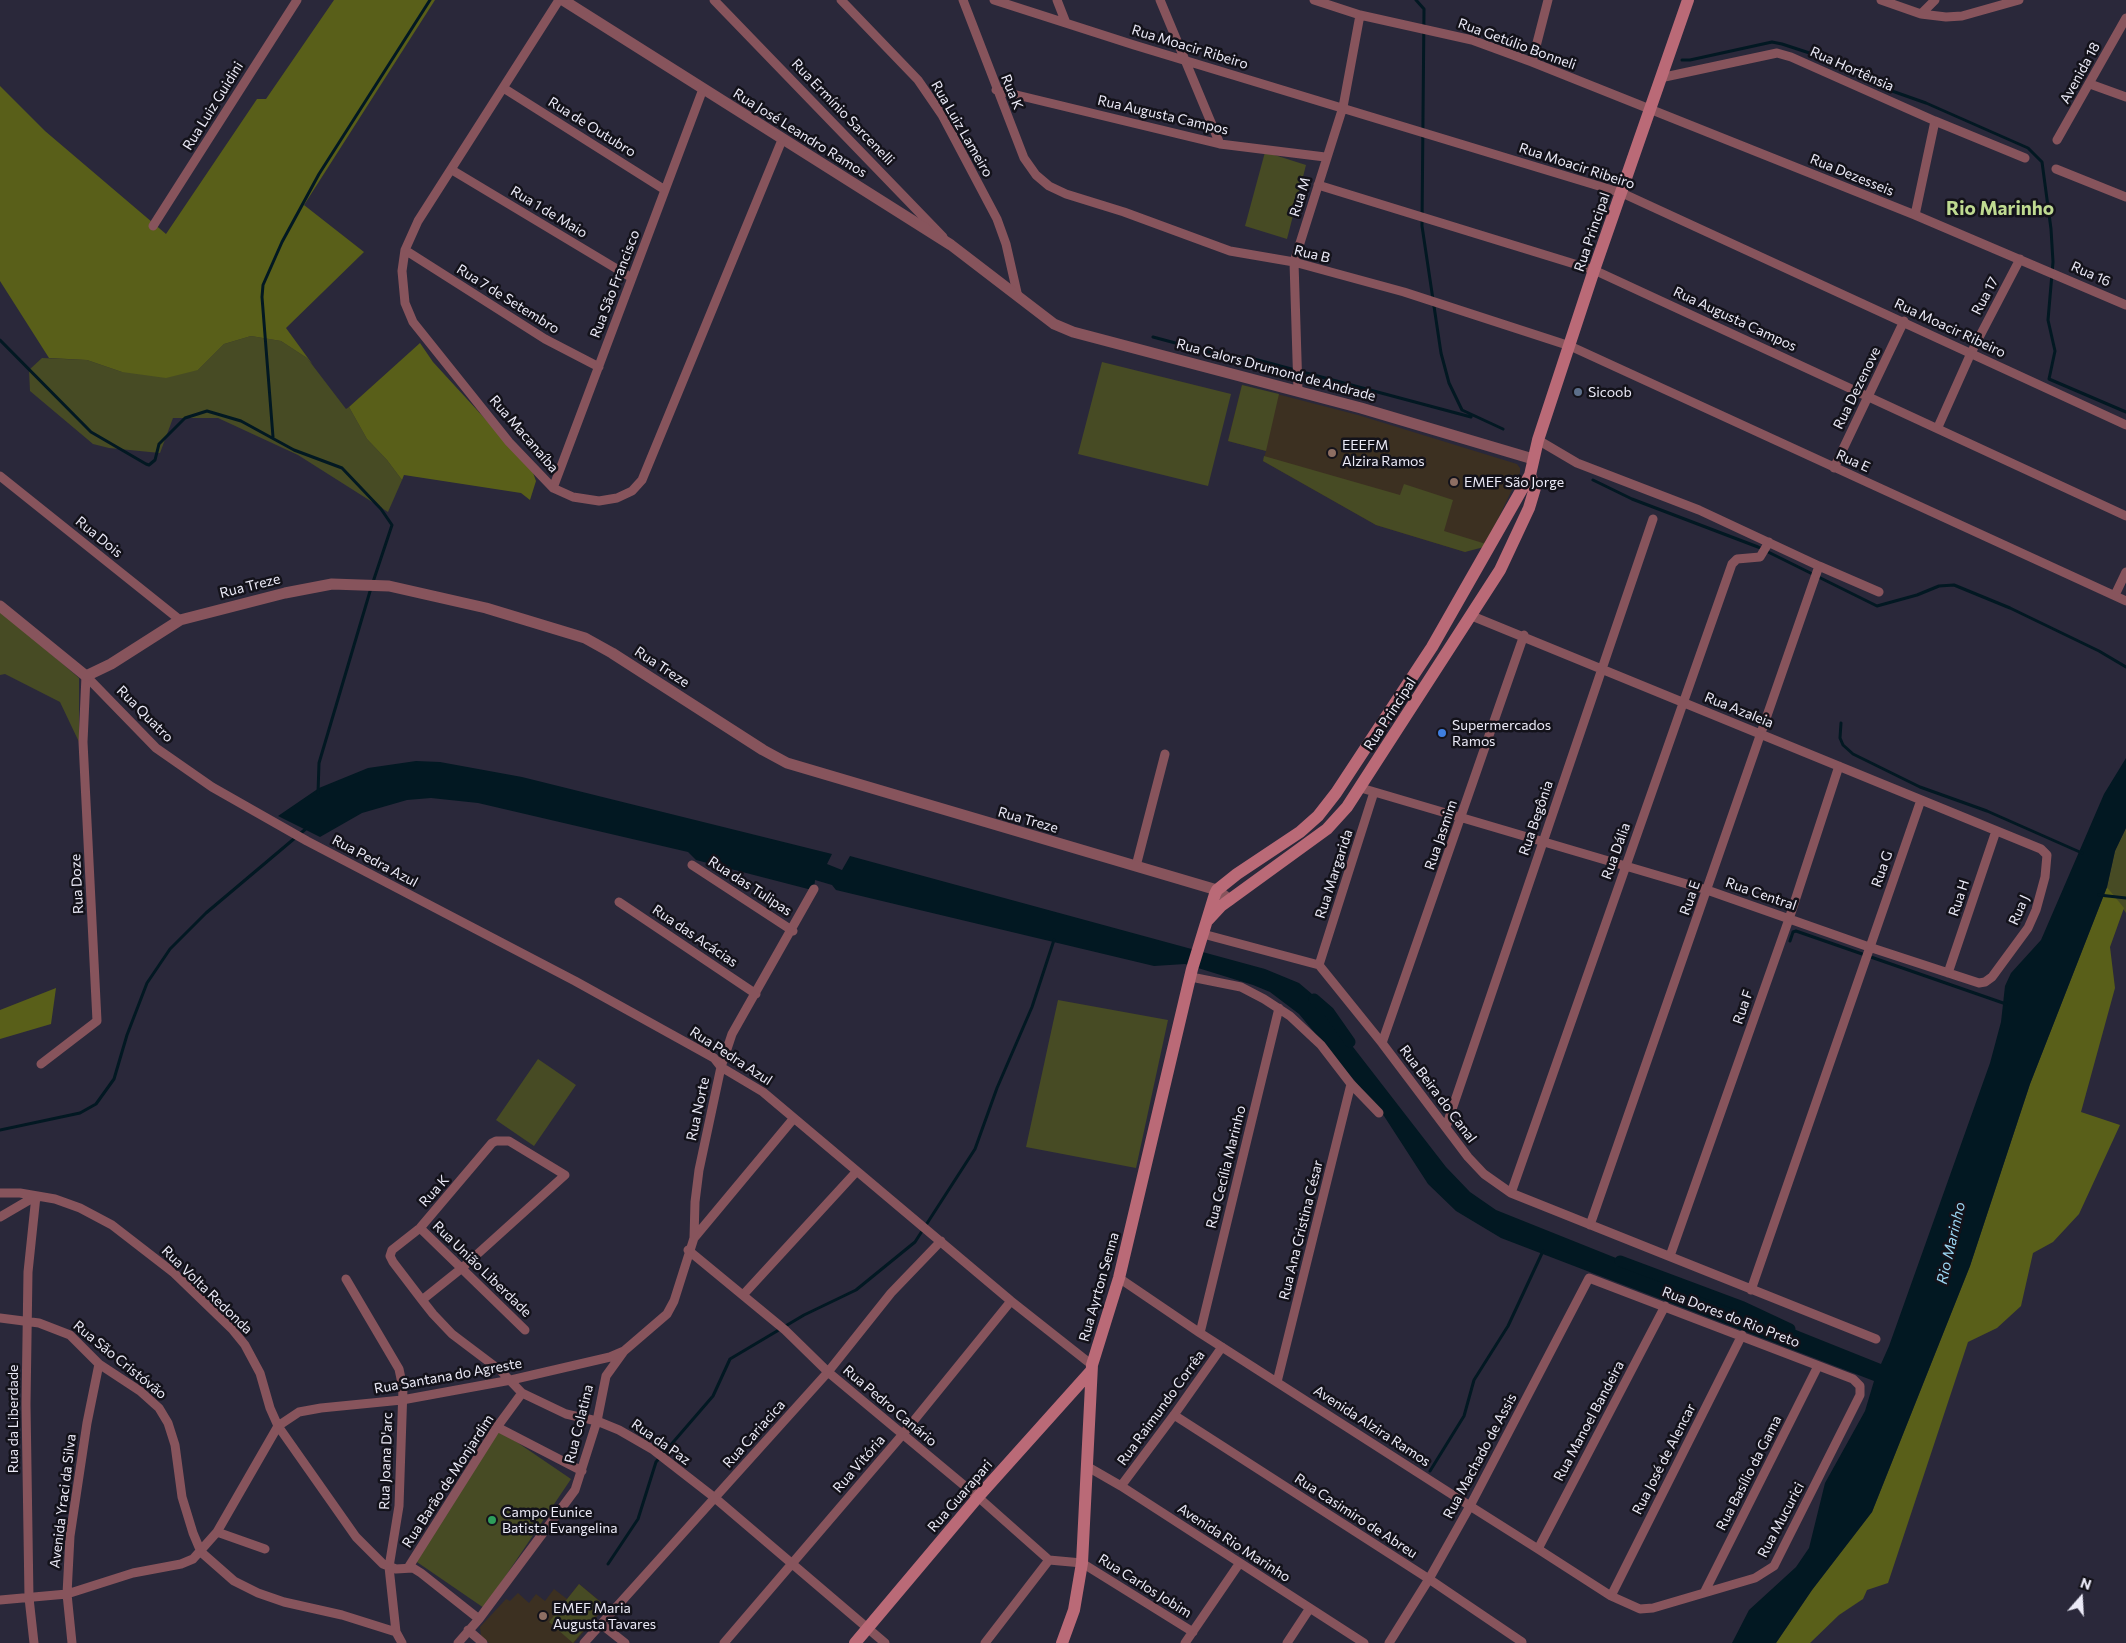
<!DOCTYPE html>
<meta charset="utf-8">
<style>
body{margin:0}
#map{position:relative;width:2126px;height:1643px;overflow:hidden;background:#2a283a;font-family:Commissioner,sans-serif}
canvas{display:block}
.north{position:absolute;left:2056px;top:1573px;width:50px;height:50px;-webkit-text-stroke:4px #13121a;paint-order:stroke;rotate:19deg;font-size:14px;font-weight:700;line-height:20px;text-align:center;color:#ebeaf7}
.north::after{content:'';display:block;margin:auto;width:18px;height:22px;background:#ebeaf7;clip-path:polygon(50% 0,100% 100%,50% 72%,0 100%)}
</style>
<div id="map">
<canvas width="2126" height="1643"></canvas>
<div class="north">N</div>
</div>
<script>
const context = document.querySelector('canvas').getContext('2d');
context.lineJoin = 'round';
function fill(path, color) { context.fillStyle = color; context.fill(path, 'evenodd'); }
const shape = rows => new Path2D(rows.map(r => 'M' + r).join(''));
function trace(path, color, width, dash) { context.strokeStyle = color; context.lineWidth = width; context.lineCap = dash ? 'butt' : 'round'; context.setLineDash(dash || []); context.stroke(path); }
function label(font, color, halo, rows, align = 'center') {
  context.font = font + ' Commissioner,sans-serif'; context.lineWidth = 5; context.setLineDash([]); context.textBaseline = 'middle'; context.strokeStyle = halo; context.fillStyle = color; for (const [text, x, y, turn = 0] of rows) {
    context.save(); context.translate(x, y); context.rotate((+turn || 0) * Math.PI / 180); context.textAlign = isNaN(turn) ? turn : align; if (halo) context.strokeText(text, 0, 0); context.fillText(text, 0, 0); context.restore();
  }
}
fill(shape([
 [1242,385,1358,415,1517,464,1520,468,1520,473,1486,544,1465,552,1376,525,1263,461,1266,451,1228,441],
 [579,1584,606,1606,574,1643,489,1643,481,1636,480,1627,506,1599,510,1601,518,1593,529,1603,536,1594,545,1601,554,1589,567,1599]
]), '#3c3021');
fill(shape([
 [1265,152,1306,165,1287,239,1245,226],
 [251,336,281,341,307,358,346,409,349,407,367,439,387,460,402,480,388,512,298,455,218,418,173,418,160,453,109,448,93,444,30,391,29,370,42,358,87,360,122,372,198,370,224,344],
 [1102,362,1231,394,1208,486,1078,454],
 [1242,385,1279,394,1266,451,1228,441],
 [1264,456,1400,495,1404,484,1453,500,1444,531,1486,544,1484,547,1465,552,1376,525,1263,461],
 [0,610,79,678,79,742,60,702,5,674,0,675],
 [2126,828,2126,913,2107,887,2115,851],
 [1058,1000,1168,1020,1136,1168,1026,1147],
 [538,1059,576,1085,534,1146,496,1120],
 [499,1430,571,1479,484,1608,414,1560],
 [579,1584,604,1605,573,1643,549,1622]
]), '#474b24');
fill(shape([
 [334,0,435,0,304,205,364,252,286,328,313,365,307,358,281,341,251,336,224,344,198,370,166,378,122,372,87,360,49,358,0,281,0,86,45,131,166,234,257,99,266,99],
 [420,343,433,362,532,470,536,481,530,500,521,493,404,475,402,480,387,460,367,439,349,407],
 [2107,887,2124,908,2110,947,2115,988,2081,1112,2120,1125,2079,1214,2053,1242,2033,1253,2021,1306,1997,1328,1968,1342,1888,1583,1867,1590,1863,1599,1839,1615,1810,1643,1776,1643,1812,1590,1872,1512,1970,1266,2030,1084],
 [56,988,51,1024,0,1039,0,1010]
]), '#595f19');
fill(shape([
 [2126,758,2126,828,2115,851,2107,887,2030,1084,1970,1266,1872,1512,1812,1590,1776,1643,1732,1643,1749,1610,1796,1567,1809,1548,1825,1483,1865,1411,1874,1381,1501,1238,1456,1211,1428,1184,1384,1116,1299,1014,1270,992,1253,985,1185,964,1154,966,836,890,832,885,815,880,814,889,808,889,696,860,688,852,478,803,431,798,407,800,362,813,320,837,278,816,319,788,368,768,416,761,440,762,522,777,832,854,827,864,842,870,850,856,1265,969,1299,983,1312,994,1446,1167,1470,1192,1496,1210,1881,1364,1889,1346,1990,1063,2001,1022,2005,986,2011,973,2041,940,2104,794]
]), '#021822');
trace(shape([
 [1416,0,1424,9,1422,226,1441,353,1449,383,1462,410,1503,429],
 [1682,60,1690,60,1772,42,1782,44,1840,63,1892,91,1926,103,2028,148,2042,162,2051,229,2053,262,2048,320,2055,351,2049,379,2126,412],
 [1153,337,1220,355,1254,359,1471,417],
 [0,340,91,432,146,464,149,465,155,460,159,444,185,418,207,411,241,421,294,450,342,468,381,509,392,525,373,582],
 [273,437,262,297,263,285,282,242,319,174,430,0],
 [1593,480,1632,499,1758,547,1877,606,1917,595,1939,586,1954,585,2010,608,2099,651,2126,667],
 [1841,723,1840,738,1843,745,1853,754,1920,787,1987,811,2082,853],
 [318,793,319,763,371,588],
 [2099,895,2126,898],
 [1790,941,1793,932,1796,931,2006,1004],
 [0,1130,80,1113,96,1104,114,1079,127,1035,147,983,170,949,206,913,308,827],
 [1430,1471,1464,1416,1474,1380,1508,1326,1543,1251],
 [608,1564,638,1519,656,1462,713,1396,730,1359,804,1315,856,1290,915,1242,975,1149,997,1088,1032,1007,1054,940]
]), '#021822', 3);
trace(shape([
 [1314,999,1329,1012,1350,1042],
 [1620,1261,1743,1307,1790,1329]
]), '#021822', 11);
trace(shape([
 [559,0,418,221,405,250,402,271,405,303,413,322,509,442,553,488,573,497,599,501,617,498,632,491,642,480,782,140],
 [714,0,943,237],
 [841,0,918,80,942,115,997,219,1006,244,1018,297],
 [963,0,1024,158,1036,175,1049,186,1066,194,1124,212,1230,251,1294,262,1404,292,1570,346,2126,601],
 [994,0,1134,45,1622,193,2126,425],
 [1057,0,1066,23],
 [1160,0,1220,144],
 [1314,0,1360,15,1472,40,1532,62,1915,215,2126,305],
 [1881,0,1921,14,1946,17,1962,16,2019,0],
 [1921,14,1935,0],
 [1532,62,1548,0],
 [1660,78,1777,53,1791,57,1935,121,2025,158],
 [2090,84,2126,97],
 [505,89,665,190],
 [996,90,1220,144,1325,157],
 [2057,140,2126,18],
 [2056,169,2126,197],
 [452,170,632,278],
 [1318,185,1594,270,2126,516],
 [1915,215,1935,121],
 [153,226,297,0],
 [405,250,545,339,599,367],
 [1298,391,1294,262,1343,107,1360,15],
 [1938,427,1971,353,2020,259],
 [1538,440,1577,463,1699,510,1819,566,1590,1225],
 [1834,468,1904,321],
 [0,476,180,620],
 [553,488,703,89],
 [1819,566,1879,592],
 [2115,595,2126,572],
 [86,676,156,748,212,787,307,841,575,981,714,1058,721,1067,763,1092,1011,1301,1092,1365],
 [1361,788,1707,890,1869,947,1979,983,1985,982,1992,977,2028,928,2036,910,2045,877,2047,855,2041,849,1472,616],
 [692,865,793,931],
 [1136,866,1165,754],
 [619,902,756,994],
 [1203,934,1319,965,1382,1043,1468,1157,1484,1174,1511,1193,1876,1339],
 [1319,965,1374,792],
 [1948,973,1996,831],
 [1191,977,1241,987,1264,999,1290,1016,1321,1045,1351,1084,1379,1113],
 [1382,1043,1524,635],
 [41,1064,97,1021,83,742,86,676],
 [1446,1127,1653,519],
 [0,1193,20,1193,55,1199,80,1208,112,1225,174,1273,232,1329,245,1345,260,1373,270,1408,278,1426,356,1537,383,1564,396,1569,413,1568,421,1573,479,1619],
 [1511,1193,1732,564,1737,559,1760,557,1769,542],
 [0,1217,36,1196],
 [420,1228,525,1330],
 [694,1238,695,1202,699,1170,721,1067,732,1034,814,889],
 [688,1250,785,1330,828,1372,978,1497,1049,1560,1082,1563,1193,1632],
 [1670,1256,1789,919,1839,766],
 [1119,1278,1200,1333,1470,1506,1538,1549,1611,1596,1640,1609,1653,1608,1755,1578,1774,1566,1860,1395,1860,1386,1853,1379,1589,1278,1470,1506,1429,1579,1389,1643],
 [346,1279,399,1369,403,1388,399,1506,389,1567,396,1632,402,1643],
 [1751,1290,1921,800],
 [743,1295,856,1172],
 [422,1300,462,1268,565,1175,509,1141,496,1141,492,1143,420,1228,392,1250,390,1256,393,1262,422,1300,433,1314,452,1334,501,1371,522,1393,566,1414,597,1421,619,1430,652,1449,715,1498,885,1643],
 [0,1318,39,1323,70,1335,99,1364,140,1391,159,1408,168,1423,175,1445,182,1497,193,1533,201,1552,234,1581,258,1593,284,1602,342,1615,396,1632],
 [1200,1333,1279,1008],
 [1277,1382,1351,1084],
 [1174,1415,1429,1579,1522,1642],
 [497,1427,582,1471],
 [1088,1467,1121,1486,1364,1643],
 [1121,1486,1174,1415,1222,1347],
 [217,1532,265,1549],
 [1538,1549,1665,1306],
 [408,1568,497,1427,522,1393],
 [1704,1593,1818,1366],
 [1611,1596,1742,1335],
 [0,1600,67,1594,133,1573,181,1564,193,1559,217,1532,278,1426,299,1412,321,1408,402,1400,511,1380,610,1357,624,1351],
 [601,1624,625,1643],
 [468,1630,483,1643],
 [34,1643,29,1598,26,1404,28,1272,36,1196],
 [72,1643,67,1594,70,1536,87,1423,99,1364],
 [458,1643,479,1619,575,1490,597,1421,606,1376,624,1351,667,1314,674,1301,694,1238,794,1118],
 [584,1643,828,1372,891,1293,941,1241],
 [724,1643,903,1434,1011,1301],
 [985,1643,1049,1560],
 [1185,1643,1239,1564],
 [1287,1643,1310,1608]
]), '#87545c', 9);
trace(shape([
 [563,0,951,245,1054,324,1073,332,1361,408,1533,459],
 [0,606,86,676,111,664,180,620,285,593,332,584,389,586,486,608,585,638,612,653,763,750,787,763,1217,890,1230,900]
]), '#87545c', 11);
trace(shape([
 [1208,920,1221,906,1327,829,1347,807,1500,570,1529,508,1535,488,1530,475],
 [855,1643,978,1497,1091,1371],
 [1062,1643,1074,1610,1082,1563,1092,1365,1119,1278,1192,969,1215,894,1217,890,1237,874,1300,832,1318,816,1336,793,1432,647,1530,475,1538,440,1594,270,1688,0]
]), '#ba6a77', 12);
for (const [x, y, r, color] of [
 [1578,392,5,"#5c6f8a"],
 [1332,453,5,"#8d6e63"],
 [1454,482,5,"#8d6e63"],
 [1442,733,5,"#3f7fe0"],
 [492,1520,5,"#2e9e5b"],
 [543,1616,5,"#8d6e63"]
]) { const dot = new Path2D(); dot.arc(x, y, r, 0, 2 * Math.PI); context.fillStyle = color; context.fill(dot); trace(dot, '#13121a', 2); }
label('14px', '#ebeaf7', '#13121a', [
 ["Rua Getúlio Bonneli",1517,44,20],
 ["Rua Moacir Ribeiro",1190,47,17],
 ["Rua Hortênsia",1852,69,24],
 ["Avenida 18",2080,73,-61],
 ["Rua K",1012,92,68],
 ["Rua Luiz Guidini",213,106,-58],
 ["Rua Ermínio Sarcenelli",843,112,46],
 ["Rua Augusta Campos",1163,115,13],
 ["Rua de Outubro",592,127,32],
 ["Rua Luiz Lameiro",962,129,60],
 ["Rua José Leandro Ramos",800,133,32],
 ["Rua Moacir Ribeiro",1577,166,18],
 ["Rua Dezesseis",1852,175,22],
 ["Rua M",1300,197,-73],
 ["Rua 1 de Maio",549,212,31],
 ["Rua Principal",1592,232,-71],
 ["Rua B",1312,254,14],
 ["Rua 16",2091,274,24],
 ["Rua São Francisco",615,284,-69],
 ["Rua 17",1985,296,-62],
 ["Rua 7 de Setembro",508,299,32],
 ["Rua Augusta Campos",1735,319,25],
 ["Rua Moacir Ribeiro",1950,328,25],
 ["Rua Calors Drumond de Andrade",1276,370,15],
 ["Rua Dezenove",1857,388,-64],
 ["Rua Macanaíba",524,434,49],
 ["Rua E",1853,461,24],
 ["Rua Dois",99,537,39],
 ["Rua Treze",250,586,-14],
 ["Rua Treze",662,667,33],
 ["Rua Azaleia",1739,710,22],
 ["Rua Quatro",145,714,45],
 ["Rua Principal",1390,714,-57],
 ["Rua Begônia",1536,818,-71],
 ["Rua Treze",1028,820,16],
 ["Rua Jasmim",1441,835,-71],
 ["Rua Dália",1616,851,-70],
 ["Rua Pedra Azul",375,861,28],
 ["Rua G",1882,869,-71],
 ["Rua Margarida",1334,874,-72],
 ["Rua Doze",77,884,-93],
 ["Rua das Tulipas",750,886,33],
 ["Rua Central",1761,894,19],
 ["Rua E",1690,898,-71],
 ["Rua H",1959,898,-72],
 ["Rua J",2019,910,-66],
 ["Rua das Acácias",695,936,34],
 ["Rua F",1743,1007,-71],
 ["Rua Pedra Azul",731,1056,33],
 ["Rua Beira do Canal",1438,1094,53],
 ["Rua Norte",698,1109,-78],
 ["Rua Cecília Marinho",1226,1167,-76],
 ["Rua K",434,1191,-48],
 ["Rua Ana Cristina César",1301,1230,-76],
 ["Rua União Liberdade",482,1269,44],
 ["Rua Ayrton Senna",1099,1287,-74],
 ["Rua Volta Redonda",207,1290,44],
 ["Rua Dores do Rio Preto",1731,1317,21],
 ["Rua São Cristóvão",120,1360,39],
 ["Rua Santana do Agreste",448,1376,-10],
 ["Rua Pedro Canário",890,1406,40],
 ["Rua Raimundo Corrêa",1161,1408,-54],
 ["Rua da Liberdade",13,1419,-90],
 ["Rua Manoel Bandeira",1589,1421,-62],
 ["Rua Colatina",579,1424,-76],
 ["Avenida Alzira Ramos",1372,1426,33],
 ["Rua Cariacica",754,1434,-48],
 ["Rua da Paz",661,1442,35],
 ["Rua Machado de Assis",1480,1456,-62],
 ["Rua José de Alencar",1664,1459,-63],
 ["Rua Joana D'arc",386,1461,-88],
 ["Rua Vitória",859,1464,-49],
 ["Rua Basílio da Gama",1749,1473,-63],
 ["Rua Barão de Monjardim",448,1481,-57],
 ["Rua Guarapari",960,1496,-49],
 ["Avenida Yraci da Silva",63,1501,-83],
 ["Rua Casimiro de Abreu",1356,1516,33],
 ["Rua Mucurici",1781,1520,-62],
 ["Avenida Rio Marinho",1234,1543,33],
 ["Rua Carlos Jobim",1145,1586,32]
]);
label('14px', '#ebeaf7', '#13121a', [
 ["Sicoob",1588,392],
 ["EEEFM",1342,445],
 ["Alzira Ramos",1342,461],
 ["EMEF São Jorge",1464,482],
 ["Supermercados",1452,725],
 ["Ramos",1452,741],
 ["Campo Eunice",502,1512],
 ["Batista Evangelina",502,1528],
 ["EMEF Maria",553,1608],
 ["Augusta Tavares",553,1624]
], 'left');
label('italic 15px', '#9cd7f4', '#13121a', [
 ["Rio Marinho",1951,1243,-77]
]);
label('bold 19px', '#bfda91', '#13121a', [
 ["Rio Marinho",2000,209]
]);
</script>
